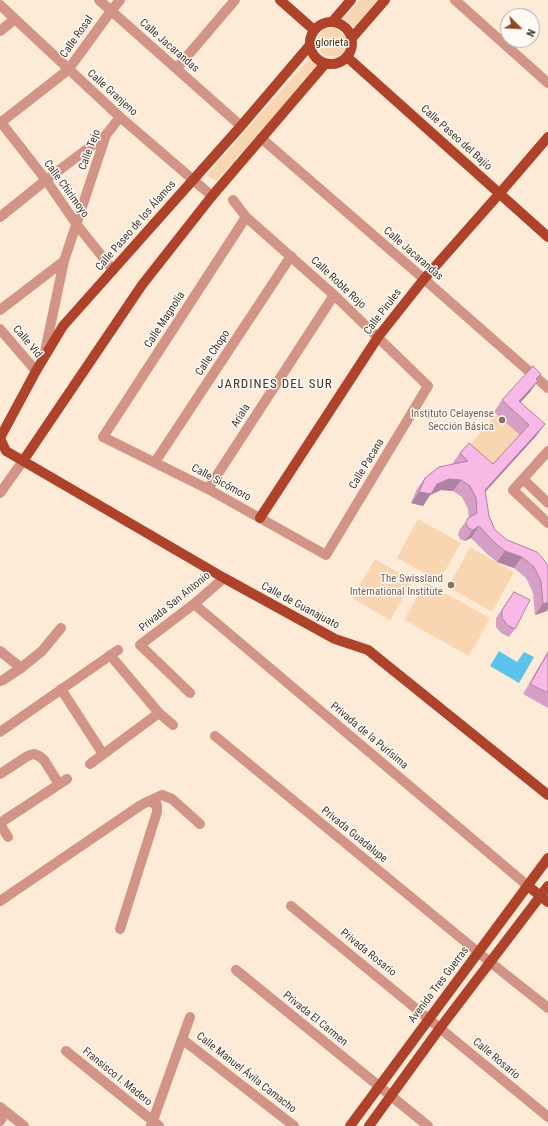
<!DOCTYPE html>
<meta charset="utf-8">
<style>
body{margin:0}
#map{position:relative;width:548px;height:1126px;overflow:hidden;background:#fdebd7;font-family:"Roboto Condensed",sans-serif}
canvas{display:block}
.north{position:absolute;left:500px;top:8px;width:40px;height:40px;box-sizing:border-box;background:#fffaf6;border:1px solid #b3aca6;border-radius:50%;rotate:114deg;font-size:11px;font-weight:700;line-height:16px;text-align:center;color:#41382e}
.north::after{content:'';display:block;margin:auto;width:14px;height:18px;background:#8e4a1c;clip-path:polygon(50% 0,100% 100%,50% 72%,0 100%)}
</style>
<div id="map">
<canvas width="548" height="1126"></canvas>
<div class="north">N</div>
</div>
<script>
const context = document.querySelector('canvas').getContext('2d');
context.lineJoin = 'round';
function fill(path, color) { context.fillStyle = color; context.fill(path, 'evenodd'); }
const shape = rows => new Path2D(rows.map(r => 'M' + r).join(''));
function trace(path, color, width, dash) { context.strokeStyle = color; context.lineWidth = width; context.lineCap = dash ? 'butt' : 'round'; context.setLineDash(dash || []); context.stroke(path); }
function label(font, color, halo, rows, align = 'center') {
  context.font = font + ' "Roboto Condensed",sans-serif'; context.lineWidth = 3; context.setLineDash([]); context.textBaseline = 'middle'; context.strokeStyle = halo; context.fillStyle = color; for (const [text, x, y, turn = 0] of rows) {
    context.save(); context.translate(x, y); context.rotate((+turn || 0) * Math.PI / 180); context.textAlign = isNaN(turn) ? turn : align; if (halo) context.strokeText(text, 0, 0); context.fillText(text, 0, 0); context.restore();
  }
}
fill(shape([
 [360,0,381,0,356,28,344,19],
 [326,28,336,28,345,36,347,45,344,53,335,57,326,56,320,51,317,39,321,32],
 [310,58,313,62,319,65,216,181,207,175],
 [497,414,521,435,485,475,462,454],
 [418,519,461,543,439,581,397,558],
 [470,547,514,572,492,612,448,587],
 [375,559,413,581,390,620,352,598],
 [425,582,490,618,469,656,404,620]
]), '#f9d6b1');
fill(shape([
 [499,651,517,662,524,652,534,657,519,683,490,666]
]), '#5cc3ef');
trace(shape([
 [99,0,241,126],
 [455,0,548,83],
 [0,5,120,117,212,196],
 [0,31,15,19],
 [177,68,235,0],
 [0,121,46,180,77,225,113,270],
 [0,123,68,70,111,11,120,0],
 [261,138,424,279,548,388],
 [233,200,246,217,334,295,428,386,326,555,208,489,103,437,246,217],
 [0,217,46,180,106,135],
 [0,310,64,261],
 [0,329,36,371],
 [44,356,64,261,106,135,120,117],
 [548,451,513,490,548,523],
 [155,462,291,256],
 [523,479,548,503],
 [208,489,334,295],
 [0,493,23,461],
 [194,604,528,886],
 [0,651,21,668],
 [110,655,159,713,173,725],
 [0,681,3,680,21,668,42,651,61,628],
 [61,689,103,754],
 [190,693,140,645,194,604,224,578],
 [0,732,118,650],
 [215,736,490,962,548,1008],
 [90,764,159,713],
 [0,774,26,757,30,755,34,754,39,756,44,760,59,784],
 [149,801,162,795,172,799,200,824],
 [0,823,67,779],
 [0,824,8,837],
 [0,901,141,805,149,801,157,805,157,812,120,929],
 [291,906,548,1117],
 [236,970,428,1126],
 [182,1039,294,1126],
 [66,1051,159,1126],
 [0,1107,24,1126],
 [0,1121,6,1112],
 [151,1126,190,1017]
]), '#d29486', 10);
trace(shape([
 [280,0,314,30],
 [332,22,351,0],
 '310 43a21 21 0 1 1 42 0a21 21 0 1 1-42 0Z',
 [352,38,385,0],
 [310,45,241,126,63,326,36,371,0,438,6,451,224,578,335,639,368,650,548,795],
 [347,57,548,237],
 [23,461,142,285,212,196,325,64],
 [260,518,378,337,424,279,500,193,548,137],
 [528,886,548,902],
 [350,1126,548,858],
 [369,1126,440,1028,548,886]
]), '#af422a', 10);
fill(shape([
 [536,380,530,392,521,402,537,435,485,492,489,516,495,530,507,540,537,552,547,611,535,615,533,593,526,578,514,568,497,562,487,554,471,538,465,541,460,539,458,534,460,529,469,518,468,509,462,497,453,491,441,490,430,495,423,506,411,503,417,489,425,478,452,464,460,453,493,464,520,435,494,412,502,400],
 [514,592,515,629,509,637,501,633,496,627,496,618],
 [548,651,548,708,523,694]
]), '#d59fc6');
fill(shape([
 [538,381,530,392,513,410,519,401],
 [545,424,537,435,477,501,485,490],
 [449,479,461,480,453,491,441,490,430,495,423,506,411,503,419,492],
 [479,526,471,538,465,541,473,530],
 [505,551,522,557,514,568,497,562],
 [548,602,548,609,547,611,535,615,543,604]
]), '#ae82a1');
const building = shape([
 [533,366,541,374,536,379,538,381,519,401,545,424,485,490,489,516,495,530,507,540,537,552,545,561,548,567,548,602,543,604,541,581,534,567,522,557,505,551,495,543,479,526,473,530,468,528,466,523,468,518,477,513,476,498,470,486,461,480,449,479,437,484,431,494,419,492,425,478,439,467,468,461,460,453,469,443,493,464,529,425,502,400,533,366],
 [514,592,530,600,515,629,507,625,502,618,502,610,514,592],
 [548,653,548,693,530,684,548,653]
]);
fill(building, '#f8b9e6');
trace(building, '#ae82a1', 1);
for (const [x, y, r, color] of [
 [502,420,4,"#8d6e63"],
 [451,585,4,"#8d6e63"]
]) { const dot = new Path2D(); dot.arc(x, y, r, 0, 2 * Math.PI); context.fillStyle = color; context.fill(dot); trace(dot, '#fffaf6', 1.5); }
label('11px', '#41382e', '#fffaf6', [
 ["Calle Rosal",77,37,-55],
 ["Calle Jacarandas",169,46,41],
 ["Calle Granjeno",112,93,42],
 ["Calle Paseo del Bajío",456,138,42],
 ["Calle Tejo",90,150,-69],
 ["Calle Chirimoyo",66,189,54],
 ["Calle Paseo de los Álamos",136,226,-49],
 ["Calle Jacarandas",413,254,41],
 ["Calle Roble Rojo",338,283,43],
 ["Calle Pirules",383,312,-53],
 ["Calle Magnolia",165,320,-57],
 ["Calle Vid",27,342,50],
 ["Calle Chopo",213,353,-56],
 ["Ariala",241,416,-57],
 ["Calle Pacana",367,464,-59],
 ["Calle Sicómoro",221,483,28],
 ["Privada San Antonio",175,602,-39],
 ["Calle de Guanajuato",300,606,28],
 ["Privada de la Purísima",369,736,40],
 ["Privada Guadalupe",354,835,39],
 ["Privada Rosario",368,953,39],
 ["Avenida Tres Guerras",439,985,-53],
 ["Privada El Carmen",315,1019,39],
 ["Calle Rosario",496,1059,40],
 ["Calle Manuel Ávila Camacho",246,1073,38],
 ["Fransisco I. Madero",117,1077,39]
]);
label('11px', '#472d0f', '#fffaf6', [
 ["glorieta",332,43]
]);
label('11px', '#785e54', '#fffaf6', [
 ["Instituto Celayense",494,414],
 ["Sección Básica",494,427],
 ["The Swissland",443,579],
 ["International Institute",443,592]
], 'right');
context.letterSpacing = '1px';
label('13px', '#41382e', '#fffaf6', [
 ["JARDINES DEL SUR",275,385]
]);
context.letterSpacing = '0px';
</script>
